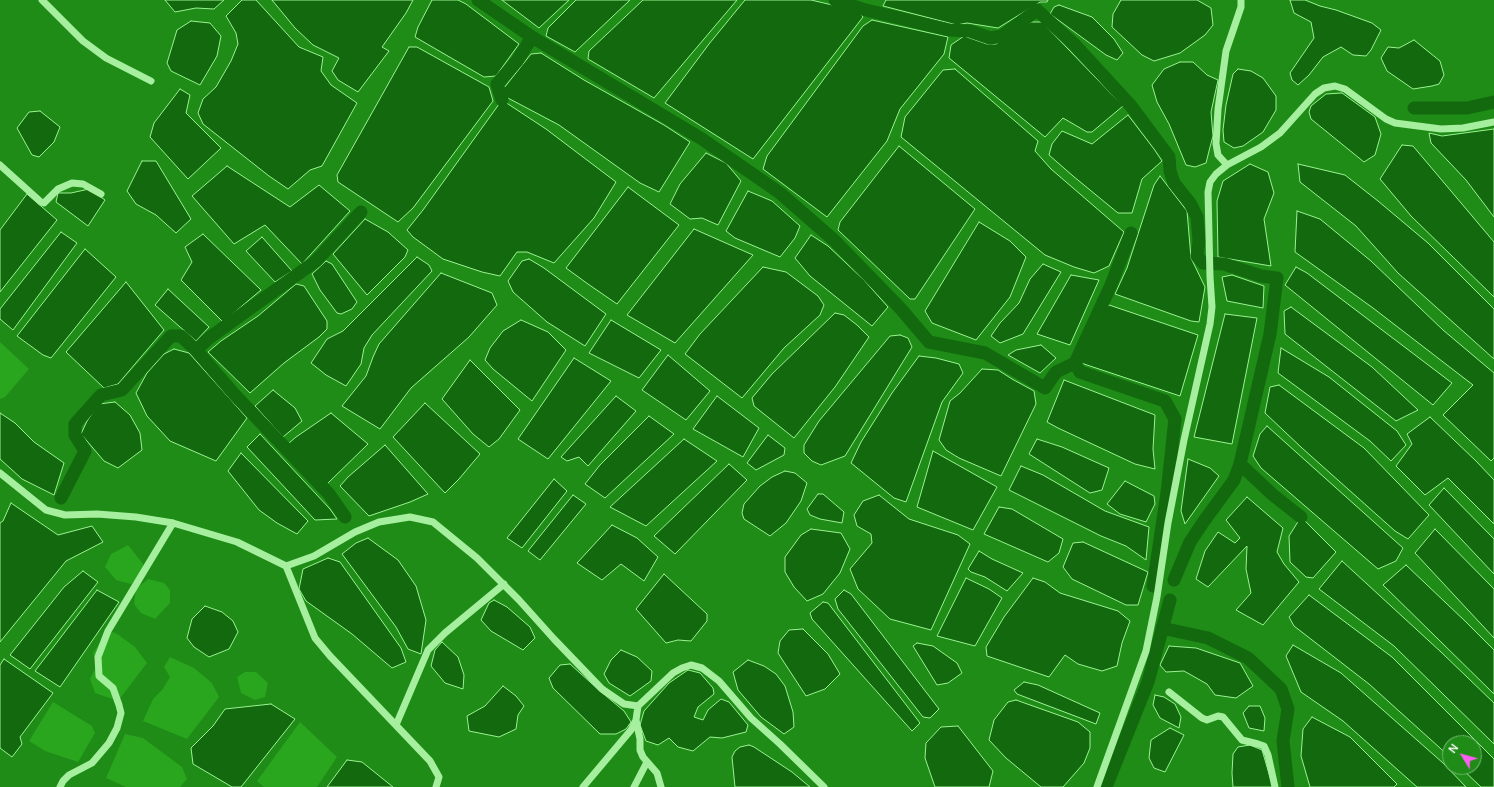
<!DOCTYPE html>
<style>
body{margin:0}
#map{position:relative;width:1494px;height:787px;overflow:hidden;background:#1e8c16;font-family:Manrope,sans-serif}
canvas{display:block}
.north{position:absolute;left:1442px;top:735px;width:40px;height:40px;box-sizing:border-box;background:#1e8c16;border:1px solid #78ba73;border-radius:50%;rotate:307deg;font-size:11px;font-weight:700;line-height:16px;text-align:center;color:#fff}
.north::after{content:'';display:block;margin:auto;width:14px;height:18px;background:#ff5ef2;clip-path:polygon(50% 0,100% 100%,50% 72%,0 100%)}
</style>
<div id="map">
<canvas width="1494" height="787"></canvas>
<div class="north">N</div>
</div>
<script>
const context = document.querySelector('canvas').getContext('2d');
context.lineJoin = 'round';
function fill(path, color) { context.fillStyle = color; context.fill(path, 'evenodd'); }
const shape = rows => new Path2D(rows.map(r => 'M' + r).join(''));
function trace(path, color, width, dash) { context.strokeStyle = color; context.lineWidth = width; context.lineCap = dash ? 'butt' : 'round'; context.setLineDash(dash || []); context.stroke(path); }
fill(shape([
 [0,342,29,369,5,397,0,399],
 [128,545,143,564,144,574,131,584,116,580,105,567,111,554],
 [148,579,164,583,170,590,170,603,155,619,141,613,134,604,136,589],
 [108,631,116,633,135,647,147,663,118,701,95,693,90,679,97,665,93,653],
 [170,657,194,668,212,683,219,697,187,739,143,721,153,699,162,690,170,677,164,667],
 [245,672,256,672,268,683,265,697,255,700,241,693,237,677],
 [53,702,92,726,95,733,78,762,45,751,29,741],
 [300,722,337,757,317,787,264,787,257,781],
 [125,734,143,738,182,767,187,779,180,787,126,787,106,778]
]), '#29a61e');
const water = shape([
 [165,0,224,0,214,9,196,8,175,12,165,0],
 [242,0,256,0,299,47,323,57,321,71,331,85,357,103,322,166,310,170,288,189,269,176,203,124,198,113,203,99,216,87,231,61,238,44,236,33,226,16,242,0],
 [272,0,413,0,406,13,382,47,389,51,358,92,338,80,332,71,339,58,313,45,295,28,272,0],
 [432,0,458,0,466,4,519,44,496,76,484,77,415,37,418,27,432,0],
 [502,0,569,0,539,28,502,0],
 [576,0,630,0,575,52,546,36,548,28,576,0],
 [643,0,737,0,654,98,588,59,589,51,643,0],
 [745,0,811,0,858,11,863,17,753,159,665,103,709,44,745,0],
 [886,0,1048,0,1047,2,1040,2,998,28,967,23,957,25,883,6,886,0],
 [1121,0,1197,0,1211,8,1213,25,1205,35,1180,53,1154,61,1142,55,1112,27,1113,14,1121,0],
 [1290,0,1305,0,1320,6,1336,10,1372,23,1381,30,1371,50,1366,56,1353,55,1341,47,1323,57,1309,75,1298,85,1292,80,1290,73,1314,38,1311,22,1294,13,1290,0],
 [1059,5,1092,17,1114,39,1123,53,1117,60,1106,55,1050,14,1054,7,1059,5],
 [872,20,948,37,944,54,900,109,887,141,827,217,763,169,767,156,863,26,872,20],
 [191,21,210,23,221,36,217,56,200,85,171,71,167,63,177,30,191,21],
 [1031,22,1042,22,1123,106,1092,132,1087,132,1063,118,1045,137,949,58,951,45,964,36,987,44,996,44,1031,22],
 [1414,40,1440,61,1444,75,1439,84,1432,86,1413,89,1387,71,1381,58,1388,47,1399,48,1414,40],
 [409,47,417,47,489,87,493,101,413,208,398,222,338,182,337,175,409,47],
 [541,53,584,80,664,125,690,142,659,192,640,183,559,125,506,97,504,88,531,54,541,53],
 [1180,62,1193,62,1207,75,1218,80,1211,112,1213,136,1210,147,1206,163,1195,167,1186,165,1169,124,1157,102,1152,85,1164,69,1180,62],
 [955,69,1038,141,1035,151,1051,169,1124,232,1109,266,1094,273,1074,267,1045,255,901,137,905,117,943,70,955,69],
 [1238,69,1251,71,1263,78,1276,96,1276,110,1263,132,1243,146,1234,148,1224,142,1223,130,1226,105,1233,74,1238,69],
 [180,89,190,95,186,113,221,148,188,179,150,137,154,123,180,89],
 [1342,93,1375,117,1381,134,1375,155,1364,162,1311,119,1309,112,1311,106,1326,94,1342,93],
 [502,100,546,129,616,182,594,218,554,263,527,252,517,252,500,276,482,272,443,259,413,237,407,230,423,210,502,100],
 [40,111,60,127,54,142,39,157,32,155,17,128,29,112,40,111],
 [1128,115,1154,149,1162,161,1142,179,1132,213,1118,213,1073,176,1049,155,1052,144,1062,131,1092,144,1128,115],
 [1494,129,1494,217,1466,180,1431,143,1429,133,1442,136,1494,129],
 [1402,145,1413,146,1494,242,1494,297,1411,216,1380,179,1402,145],
 [899,146,975,209,915,299,910,299,838,230,840,222,899,146],
 [706,153,726,163,741,181,718,225,702,218,690,219,670,204,680,184,706,153],
 [142,161,156,161,191,219,176,233,156,215,136,204,127,191,142,161],
 [1250,164,1268,172,1274,193,1264,219,1271,266,1218,257,1217,201,1223,181,1250,164],
 [1298,164,1345,175,1378,201,1428,243,1494,309,1494,359,1398,273,1356,226,1300,182,1298,164],
 [227,166,290,207,319,185,350,211,302,264,265,225,234,244,192,196,227,166],
 [1160,176,1187,211,1191,258,1205,287,1199,322,1191,321,1115,294,1127,268,1154,185,1160,176],
 [628,187,679,225,617,304,588,284,566,268,628,187],
 [89,189,105,200,88,226,56,202,58,193,71,193,89,189],
 [748,191,772,201,800,226,795,238,780,257,735,238,726,231,748,191],
 [27,194,57,220,0,292,0,230,27,194],
 [1297,211,1320,219,1371,261,1443,330,1494,373,1494,458,1491,461,1443,415,1473,385,1373,308,1295,252,1297,211],
 [365,219,388,232,408,250,405,257,367,295,333,254,365,219],
 [979,222,1010,241,1026,257,1010,297,976,340,932,323,925,311,979,222],
 [694,229,753,255,675,343,627,315,694,229],
 [61,232,77,243,13,330,0,319,0,309,61,232],
 [203,234,261,290,223,322,181,280,192,262,185,247,203,234],
 [811,235,828,246,864,280,888,307,872,326,810,276,795,258,811,235],
 [262,237,292,271,275,282,246,251,262,237],
 [85,249,116,277,51,358,43,355,17,336,85,249],
 [417,257,429,265,432,271,372,335,364,348,361,364,346,386,326,375,311,363,327,339,343,331,417,257],
 [529,259,544,268,606,314,585,346,547,322,513,292,508,281,522,261,529,259],
 [326,261,332,264,357,302,352,309,341,314,337,313,320,290,312,274,326,261],
 [1043,264,1061,272,1023,334,1000,343,991,336,1000,323,1019,303,1030,279,1043,264],
 [763,267,786,272,818,296,824,305,820,315,784,348,742,398,685,354,700,334,763,267],
 [1296,267,1307,273,1452,383,1433,405,1285,285,1296,267],
 [441,273,492,293,497,305,469,337,411,388,380,429,342,406,366,376,373,357,379,344,441,273],
 [1071,275,1099,280,1070,345,1037,334,1071,275],
 [1232,275,1264,286,1263,308,1227,301,1222,277,1232,275],
 [126,282,164,330,118,384,104,388,66,352,126,282],
 [296,284,304,286,327,321,327,329,319,337,284,363,250,393,208,352,221,341,258,316,296,284],
 [168,289,209,327,196,341,155,305,168,289],
 [1109,305,1198,335,1180,396,1081,363,1100,315,1109,305],
 [1291,307,1372,367,1418,410,1396,421,1285,334,1284,311,1291,307],
 [835,313,844,315,857,325,869,337,835,387,794,438,754,406,752,398,772,374,835,313],
 [1225,314,1257,318,1232,444,1194,437,1225,314],
 [521,320,548,332,566,350,532,401,493,369,485,360,490,348,503,331,521,320],
 [611,320,661,350,639,378,589,353,611,320],
 [900,335,908,338,912,347,845,456,821,465,812,461,804,453,804,445,819,421,890,336,900,335],
 [1041,345,1056,358,1040,373,1008,355,1016,350,1041,345],
 [1281,348,1329,377,1397,431,1406,445,1391,461,1370,441,1278,373,1281,348],
 [174,349,189,353,247,418,216,461,170,441,147,416,136,393,147,373,164,354,174,349],
 [668,355,710,391,686,420,642,390,668,355],
 [919,356,936,358,959,364,963,373,942,402,906,502,894,498,851,463,861,442,892,393,919,356],
 [574,358,611,381,548,459,518,439,574,358],
 [470,360,520,410,499,439,489,447,473,434,442,399,470,360],
 [982,369,998,370,1012,379,1034,391,1036,404,1001,476,959,458,946,450,939,440,950,401,960,393,982,369],
 [1064,380,1155,415,1153,449,1155,469,1135,464,1058,428,1047,422,1064,380],
 [1279,385,1364,448,1429,515,1408,539,1395,531,1302,448,1265,413,1270,387,1279,385],
 [273,390,295,408,302,421,283,437,255,406,273,390],
 [616,396,636,411,588,466,579,457,567,461,561,457,616,396],
 [717,396,759,428,743,457,693,429,717,396],
 [115,402,130,415,140,433,142,450,118,468,104,461,81,434,87,421,99,404,115,402],
 [425,403,480,454,459,479,445,493,393,437,425,403],
 [0,413,15,423,34,442,64,463,54,495,22,479,0,459,0,413],
 [331,413,368,444,327,484,288,444,296,437,331,413],
 [649,416,674,434,605,498,585,484,600,465,649,416],
 [1430,417,1476,461,1494,480,1494,524,1448,478,1425,495,1396,466,1412,444,1407,434,1430,417],
 [1267,426,1403,548,1396,561,1378,569,1261,468,1253,456,1260,434,1267,426],
 [260,434,330,509,337,519,315,520,247,447,260,434],
 [768,435,785,448,784,455,756,470,747,463,768,435],
 [684,439,717,461,646,526,610,507,684,439],
 [1037,439,1062,447,1109,468,1102,490,1090,493,1029,454,1037,439],
 [385,445,428,494,410,502,369,516,340,486,348,477,385,445],
 [933,451,997,487,973,530,917,507,933,451],
 [241,453,308,521,297,534,277,523,259,510,228,471,241,453],
 [1188,459,1210,468,1219,476,1185,524,1181,511,1188,459],
 [729,464,747,480,675,554,654,536,729,464],
 [1021,466,1043,475,1105,511,1149,527,1146,560,1126,546,1101,536,1009,490,1021,466],
 [785,471,795,473,807,483,801,501,786,523,770,536,744,519,742,513,744,504,760,486,772,477,785,471],
 [554,479,567,491,522,548,507,538,554,479],
 [1125,481,1154,496,1155,504,1146,522,1120,514,1107,504,1125,481],
 [1444,488,1494,539,1494,574,1429,505,1444,488],
 [818,494,823,494,844,512,842,523,820,519,810,515,807,509,818,494],
 [573,495,586,504,540,560,528,551,573,495],
 [879,495,909,519,958,535,970,544,931,630,890,619,858,589,850,569,872,543,871,534,857,526,854,515,863,501,879,495],
 [1247,497,1283,528,1277,552,1284,564,1299,582,1263,625,1236,610,1251,593,1246,569,1247,546,1208,587,1196,579,1205,551,1218,532,1235,543,1240,538,1226,520,1247,497],
 [11,503,58,535,92,526,103,542,66,561,0,642,0,523,3,521,11,503],
 [999,507,1012,509,1063,539,1059,553,1048,562,984,534,999,507],
 [1301,517,1336,552,1313,578,1306,577,1290,562,1289,536,1301,517],
 [612,525,637,538,658,557,644,581,621,564,602,580,577,563,612,525],
 [811,529,841,533,850,549,840,573,823,594,807,601,794,587,785,572,785,557,801,535,811,529],
 [1435,529,1494,589,1494,638,1415,553,1435,529],
 [368,538,398,560,416,586,426,620,421,654,408,649,396,627,342,554,356,543,368,538],
 [1083,542,1148,572,1138,605,1126,605,1072,579,1063,567,1073,543,1083,542],
 [979,551,992,559,1023,573,1007,591,985,577,971,572,968,569,979,551],
 [328,558,340,562,401,648,406,662,392,668,352,634,306,601,299,589,303,569,328,558],
 [1342,561,1441,652,1494,703,1494,744,1394,646,1319,589,1342,561],
 [1406,565,1466,622,1494,650,1494,694,1383,585,1406,565],
 [83,571,98,582,30,669,10,655,64,587,83,571],
 [664,574,707,614,707,621,691,641,678,640,666,643,636,609,664,574],
 [966,578,989,589,1002,598,975,646,937,636,966,578],
 [1033,578,1045,582,1060,593,1118,611,1130,621,1122,643,1117,666,1102,671,1078,664,1065,655,1049,677,987,656,986,647,1004,617,1033,578],
 [97,590,119,602,60,687,35,671,97,590],
 [844,590,851,594,939,709,930,718,923,717,838,609,835,599,844,590],
 [1309,595,1392,657,1494,759,1494,787,1481,787,1460,767,1474,767,1474,743,1450,743,1450,757,1369,684,1294,626,1289,617,1309,595],
 [494,600,507,607,530,627,535,638,523,650,491,631,481,620,489,603,494,600],
 [823,602,828,603,920,723,912,731,812,619,810,613,823,602],
 [205,606,222,612,233,621,238,632,229,649,209,657,194,647,187,638,192,619,205,606],
 [803,629,828,654,840,674,825,689,806,696,778,653,780,641,789,630,803,629],
 [442,642,458,657,464,675,463,689,445,683,431,666,435,650,442,642],
 [917,643,933,646,957,663,962,673,948,683,937,685,913,646,917,643],
 [1293,645,1341,673,1443,763,1466,787,1417,787,1343,721,1301,692,1286,656,1293,645],
 [1169,646,1196,648,1240,663,1253,686,1236,698,1215,695,1207,684,1184,671,1166,672,1160,665,1169,646],
 [621,650,637,657,652,671,651,681,630,696,609,683,604,674,611,660,621,650],
 [4,659,53,693,20,737,22,744,12,757,0,748,0,665,4,659],
 [748,660,764,666,776,674,785,686,793,712,794,727,784,734,761,717,738,690,733,672,748,660],
 [570,664,600,691,624,711,631,722,626,729,616,734,600,734,553,688,549,678,560,665,570,664],
 [688,670,700,673,713,688,714,694,698,707,694,717,703,720,708,710,721,699,729,702,748,725,746,732,722,738,710,737,693,751,678,747,669,738,658,745,646,741,640,725,644,711,669,683,688,670],
 [1024,682,1038,685,1100,713,1096,724,1017,694,1014,690,1024,682],
 [503,686,516,696,524,706,518,715,516,729,499,737,469,731,467,716,485,706,503,686],
 [1155,695,1164,697,1175,704,1181,717,1179,728,1160,718,1153,705,1155,695],
 [1016,700,1078,722,1090,732,1090,748,1084,763,1063,787,1041,787,1006,758,989,740,994,720,1008,702,1016,700],
 [271,704,295,719,241,787,232,787,227,784,193,764,191,748,213,726,225,709,271,704],
 [1249,706,1260,706,1265,718,1264,731,1249,728,1243,713,1249,706],
 [1312,717,1350,737,1397,784,1394,787,1310,787,1301,756,1303,729,1312,717],
 [958,726,993,771,989,787,935,787,925,758,926,743,941,727,958,726],
 [1170,728,1184,735,1165,772,1154,768,1149,758,1151,740,1170,728],
 [749,745,754,747,792,772,810,787,735,787,732,757,735,751,740,747,749,745],
 [1250,745,1262,750,1273,787,1233,787,1232,773,1233,754,1238,747,1250,745],
 [347,760,362,762,393,787,327,787,347,760]
]);
fill(water, '#13690e');
trace(water, '#9bf292', 1);
trace(shape([
 [478,0,532,37,702,139,780,193,835,241,901,309,929,342,985,353,1045,388,1056,372,1075,363,1111,285,1131,233],
 [835,0,862,9,949,30,970,31,990,38,1002,36,1037,10,1075,45,1131,106,1169,157,1170,171,1174,183,1190,203,1197,217,1199,241,1197,256,1203,263,1224,264,1261,276,1277,278,1270,334,1240,464,1234,480,1204,521,1190,542,1174,580],
 [502,100,497,84,517,61,532,37],
 [1414,108,1467,108,1494,102],
 [196,350,209,338,316,261,361,212],
 [1075,363,1080,372,1165,401,1175,419,1167,493,1153,586],
 [1240,464,1273,495,1301,517],
 [61,498,85,451,75,435,75,424,101,395,122,390,171,336,181,336,196,350,234,394,329,494,345,517],
 [1162,628,1208,638,1248,658,1281,689,1288,709,1283,741,1288,787],
 [1106,787,1148,682,1170,600]
]), '#13690e', 13);
trace(shape([
 [42,0,83,41,106,58,151,81],
 [0,165,41,202,44,203,58,189,72,183,83,184,101,194],
 [1227,165,1218,155,1216,144,1218,109,1226,51,1241,7,1241,0],
 [0,473,46,510,65,515,97,514,136,517,173,523,237,542,286,566,314,556,355,532,379,522,410,517,433,522,477,558,519,600,554,639,602,689,624,704,638,706,673,673,682,668,691,665,702,668,719,681,751,718,780,744,824,787],
 [286,566,315,638,330,656,430,761,439,777,436,787],
 [1169,692,1202,718,1207,720,1218,716,1223,717,1242,740,1258,744,1264,746,1268,755,1275,787],
 [636,720,640,739,640,750,643,757,657,773,661,787],
 [396,725,428,650,445,633,504,584],
 [60,787,63,781,69,775,92,763,109,743,117,728,121,713,119,705,113,688,99,676,98,657,108,631,173,523],
 [583,787,631,730,636,720,638,706],
 [634,787,647,762],
 [1097,787,1146,651,1157,597,1168,523,1184,440,1210,324,1212,307,1210,277,1208,192,1210,182,1216,174,1227,165,1261,147,1280,133,1315,94,1324,88,1335,86,1345,89,1386,119,1395,123,1441,129,1463,128,1494,122]
]), '#a6ef9f', 7);
</script>
